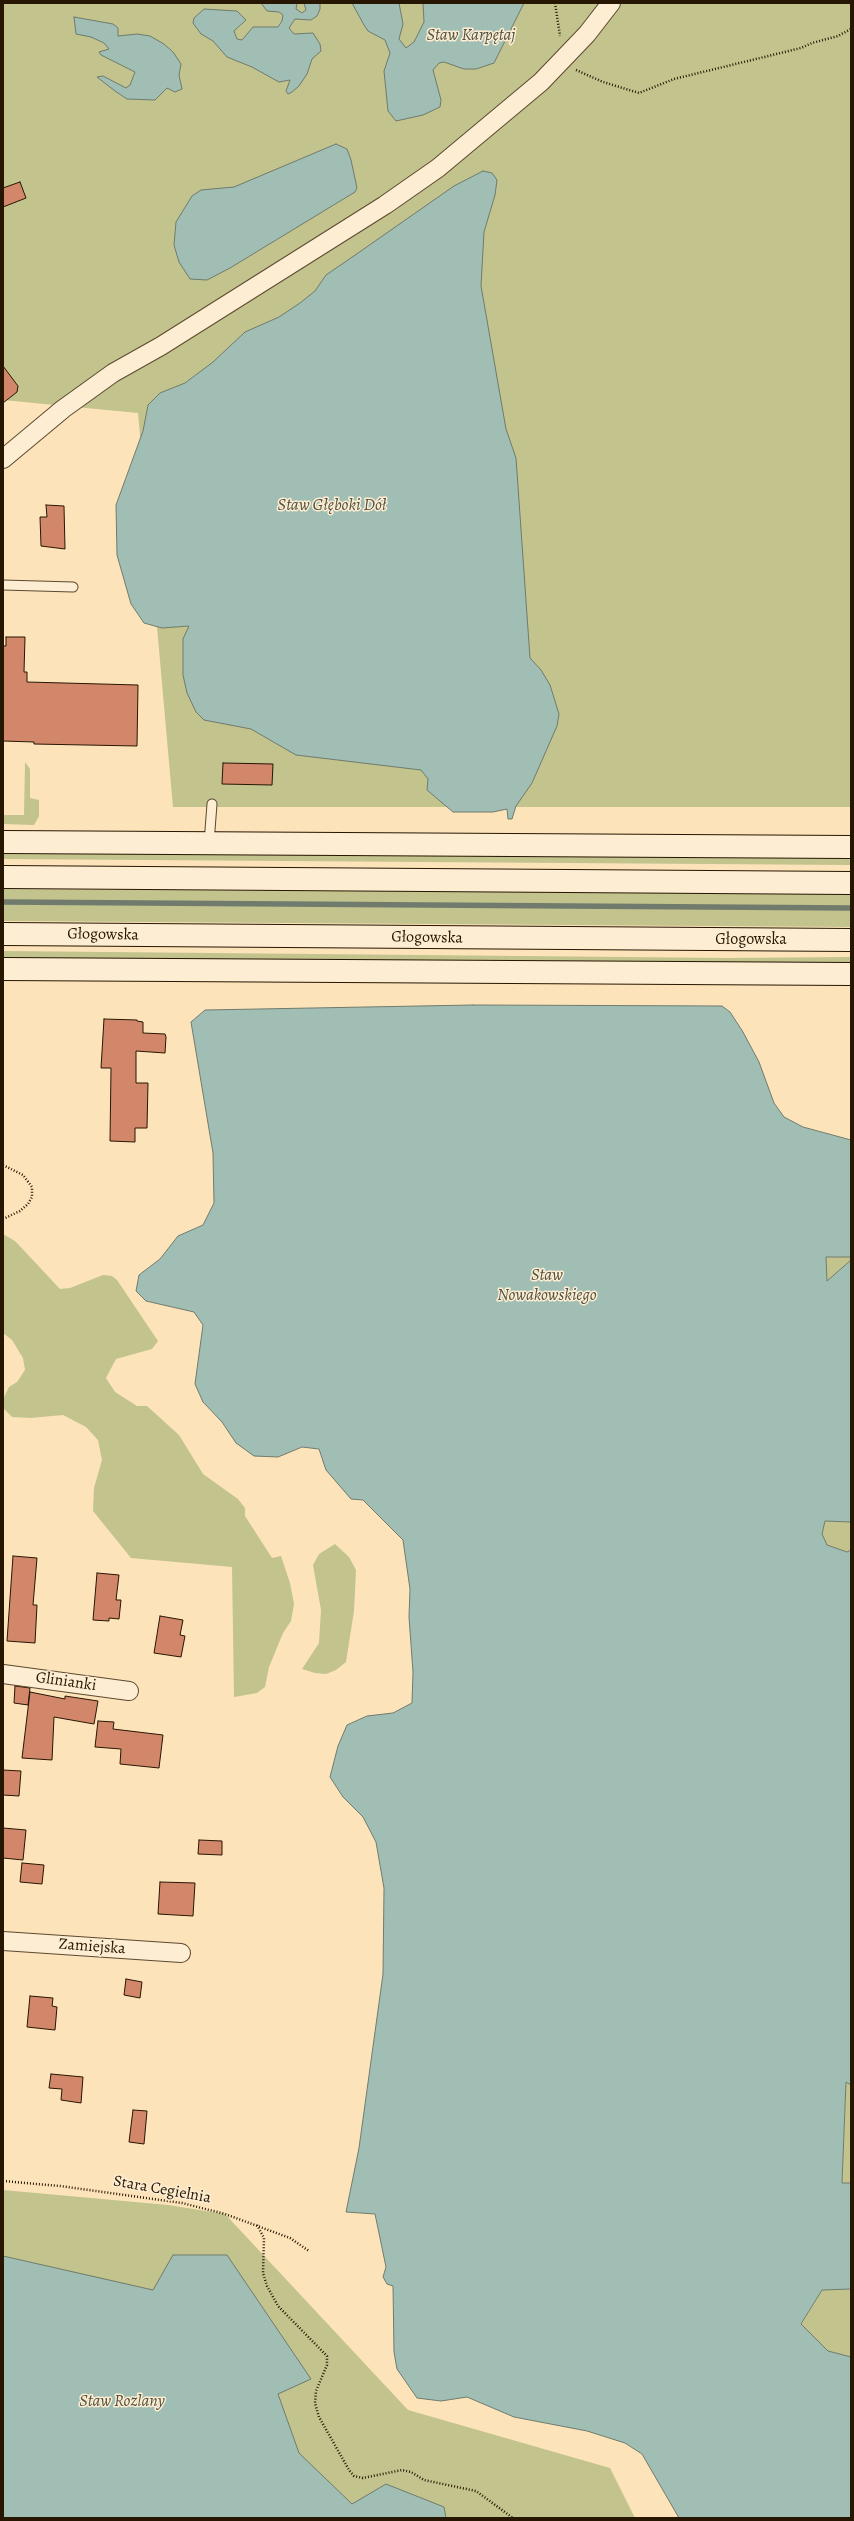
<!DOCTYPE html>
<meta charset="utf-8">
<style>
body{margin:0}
#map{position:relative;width:854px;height:2521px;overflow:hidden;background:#fce3ba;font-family:Alegreya,serif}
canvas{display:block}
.frame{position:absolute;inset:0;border:4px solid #271602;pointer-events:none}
</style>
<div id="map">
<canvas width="854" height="2521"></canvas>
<div class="frame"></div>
</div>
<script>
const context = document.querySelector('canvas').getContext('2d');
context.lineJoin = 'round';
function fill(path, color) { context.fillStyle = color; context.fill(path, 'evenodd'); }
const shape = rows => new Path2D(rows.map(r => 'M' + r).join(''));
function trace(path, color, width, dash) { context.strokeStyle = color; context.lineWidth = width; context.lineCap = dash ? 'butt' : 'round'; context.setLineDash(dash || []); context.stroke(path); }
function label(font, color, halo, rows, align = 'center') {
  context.font = font + ' Alegreya,serif'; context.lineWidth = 3; context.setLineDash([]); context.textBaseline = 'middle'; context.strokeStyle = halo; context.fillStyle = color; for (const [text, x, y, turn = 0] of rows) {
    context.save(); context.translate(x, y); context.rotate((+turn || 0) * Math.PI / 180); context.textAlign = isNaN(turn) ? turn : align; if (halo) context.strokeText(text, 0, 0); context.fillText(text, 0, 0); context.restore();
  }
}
fill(shape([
 [3,3,851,3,851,807,173,807,138,413,3,400],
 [25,762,30,769,30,798,39,800,39,816,34,825,3,824,3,815,24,815],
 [3,851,851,857,851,865,3,859],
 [3,889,851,894,851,927,3,921],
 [3,951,727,958,851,957,851,964,83,958,3,959],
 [3,1234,15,1241,60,1289,70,1288,103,1275,112,1276,117,1280,158,1341,152,1349,116,1359,106,1378,115,1392,137,1406,147,1406,179,1435,203,1474,238,1499,245,1508,245,1516,272,1558,281,1556,290,1583,294,1604,291,1621,283,1633,269,1667,265,1687,257,1693,234,1697,232,1567,131,1558,93,1511,94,1488,102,1460,98,1440,86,1427,63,1415,30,1418,12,1417,4,1409,4,1397,9,1387,17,1382,25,1370,23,1358,12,1340,3,1333],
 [826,1257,851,1257,851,1260,827,1282],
 [825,1521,851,1522,851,1550,847,1552,826,1545,822,1534],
 [335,1544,349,1557,356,1570,354,1611,346,1662,336,1670,326,1674,315,1673,302,1669,319,1643,321,1610,313,1565,319,1554],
 [846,2082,851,2085,851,2183,842,2183],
 [3,2190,168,2205,225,2214,408,2410,610,2468,635,2518,3,2518],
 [851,2289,851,2357,828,2351,801,2325,822,2290]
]), '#c2c38d');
const water = shape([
 [261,3,297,3,296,9,302,13,306,10,304,3,320,3,320,9,317,16,311,20,295,19,289,28,294,34,313,33,320,44,321,51,312,59,307,74,299,86,292,92,288,94,286,91,290,80,279,82,252,67,227,57,213,41,201,34,193,23,194,18,204,9,237,11,246,20,234,31,237,39,242,40,253,27,278,27,282,21,283,15,279,12,267,11,261,3],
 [352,3,399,3,403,24,399,39,406,48,414,42,424,22,423,3,524,3,494,63,476,69,464,69,444,62,439,63,433,70,441,100,440,107,423,115,396,121,388,111,384,71,390,53,385,40,368,31,364,25,352,3],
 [74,17,113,24,118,28,118,36,137,34,150,36,164,44,173,52,181,64,179,75,182,89,175,92,167,88,155,100,127,99,115,91,97,77,103,76,126,88,130,85,135,72,101,55,99,52,109,49,104,43,91,37,76,34,74,17],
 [336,144,347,149,351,160,357,188,355,192,230,268,207,280,190,279,179,262,174,245,176,222,192,196,201,190,234,187,336,144],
 [483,171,492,173,497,180,495,195,484,232,481,286,506,429,516,458,530,658,541,670,550,685,559,714,557,726,532,783,516,806,512,819,508,819,507,809,493,812,453,812,427,790,428,779,421,770,296,755,251,729,204,720,196,712,187,693,183,675,183,639,189,626,162,628,144,623,131,604,117,555,116,505,143,431,148,405,160,393,185,383,213,362,245,332,279,317,300,303,315,291,326,275,348,260,454,186,483,171],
 [473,1005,722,1006,730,1012,743,1032,759,1062,774,1103,784,1117,803,1127,851,1140,851,1257,826,1257,827,1281,851,1260,851,1522,825,1521,822,1534,827,1545,847,1552,851,1550,851,2085,846,2082,842,2183,851,2183,851,2289,822,2290,801,2324,828,2351,851,2357,851,2518,679,2518,642,2454,625,2443,587,2431,514,2417,467,2397,441,2401,417,2398,397,2369,394,2352,393,2286,387,2284,383,2277,386,2267,375,2214,346,2212,359,2148,383,1974,384,1888,376,1842,363,1817,343,1797,330,1777,338,1746,347,1725,367,1716,393,1713,412,1703,413,1672,409,1617,410,1589,403,1540,363,1500,351,1499,326,1470,319,1449,302,1447,278,1457,254,1456,236,1443,222,1422,203,1402,195,1384,203,1325,194,1312,146,1301,136,1291,139,1275,160,1259,178,1236,203,1225,214,1203,213,1153,191,1022,205,1010,473,1005],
 [173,2255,227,2255,311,2379,278,2394,299,2453,352,2504,386,2484,444,2507,446,2518,3,2518,3,2256,153,2290,173,2255]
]);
fill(water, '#a0beb4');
trace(water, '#707b6d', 1);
trace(shape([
 [3,902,851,908]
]), '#707b6d', 5.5);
const building = shape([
 [20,182,26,198,3,207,3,188,20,182],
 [3,366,18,386,17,392,3,403,3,366],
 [46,505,64,506,65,549,41,546,40,517,47,517,46,505],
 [6,637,25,637,24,672,27,672,27,682,138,685,137,746,34,744,34,742,3,741,3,646,6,646,6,637],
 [223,763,273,764,272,785,222,784,223,763],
 [104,1019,137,1020,137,1021,143,1022,143,1033,165,1034,166,1037,165,1053,136,1051,136,1083,148,1083,147,1128,135,1128,135,1142,110,1141,111,1068,101,1068,104,1019],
 [13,1556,37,1558,33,1605,37,1605,35,1643,7,1641,13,1556],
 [97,1573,119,1575,116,1600,121,1600,119,1619,109,1618,109,1621,93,1620,97,1573],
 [160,1616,183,1620,180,1635,185,1636,181,1657,154,1653,160,1616],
 [15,1686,30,1688,28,1705,14,1703,15,1686],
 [30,1692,65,1699,65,1696,98,1701,94,1724,54,1717,52,1760,22,1758,30,1692],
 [98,1721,114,1722,113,1729,163,1735,159,1768,120,1764,121,1749,95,1747,98,1721],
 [3,1770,21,1771,19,1796,3,1795,3,1770],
 [3,1828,26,1830,23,1860,3,1858,3,1828],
 [199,1840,222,1841,222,1855,198,1854,199,1840],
 [22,1863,44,1865,42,1884,20,1882,22,1863],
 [160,1882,195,1883,193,1916,158,1914,160,1882],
 [126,1979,142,1982,140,1998,124,1995,126,1979],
 [30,1996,53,1998,52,2006,57,2007,55,2030,27,2027,30,1996],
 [51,2074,83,2077,81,2103,61,2100,62,2089,49,2088,51,2074],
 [133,2110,147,2111,144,2144,129,2142,133,2110]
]);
fill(building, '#d2876a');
trace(building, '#271602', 1);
const lane = shape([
 [3,585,73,587],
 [209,843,212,804]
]);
const street = shape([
 [3,459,63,409,113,373,161,346,385,205,438,168,541,82,587,34,611,3],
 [3,1674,129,1691],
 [3,1941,181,1953]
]);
const secondary = shape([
 [3,842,851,847],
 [3,877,851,883],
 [3,934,851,940],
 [3,969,851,974]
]);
trace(lane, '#5c4930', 11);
trace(street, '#5c4930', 20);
trace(secondary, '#271602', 24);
trace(shape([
 [555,3,560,36],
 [576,70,603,82,639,93,674,79,801,48,812,43,838,36,851,29],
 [3,1165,23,1175,32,1187,32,1197,28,1204,20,1211,3,1219],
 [3,2181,60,2186,182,2203,225,2214,290,2238,309,2251],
 [257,2225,264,2238,263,2273,267,2286,278,2306,327,2356,327,2365,316,2391,315,2403,319,2417,349,2470,354,2476,363,2478,402,2470,411,2472,424,2480,476,2491,513,2518]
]), '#271602', 2.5, [1, 2]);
trace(lane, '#fdedd2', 9);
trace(street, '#fdedd2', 18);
trace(secondary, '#fdedd2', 22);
label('16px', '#271602', '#fdedd2', [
 ["Głogowska",103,935,1],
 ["Głogowska",427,938,1],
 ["Głogowska",751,940],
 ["Glinianki",66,1682,8],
 ["Zamiejska",92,1947,4],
 ["Stara Cegielnia",162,2190,10]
]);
label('italic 17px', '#515140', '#fdedd2', [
 ["Staw Karpętaj",471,36],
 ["Staw Głęboki Dół",332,506],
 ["Staw",547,1276],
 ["Nowakowskiego",547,1296],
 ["Staw Rozlany",122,2402]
]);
</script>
